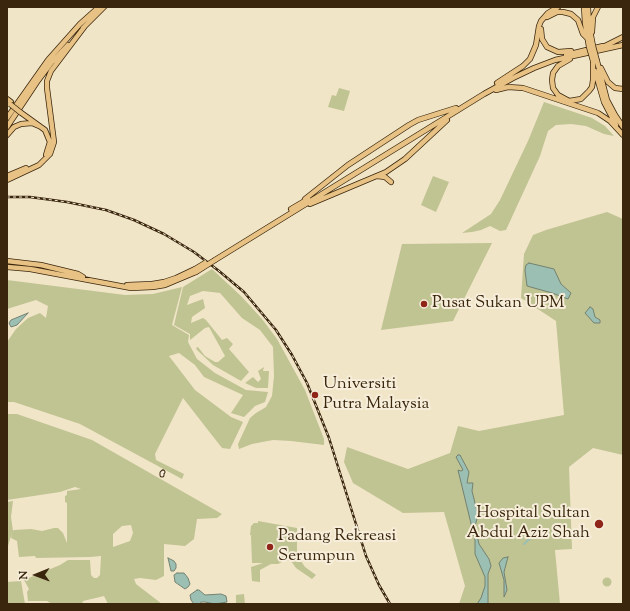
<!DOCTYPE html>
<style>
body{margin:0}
#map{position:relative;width:630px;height:611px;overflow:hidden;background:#f1e5c8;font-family:"Sorts Mill Goudy",serif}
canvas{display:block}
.frame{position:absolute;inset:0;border:8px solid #3a260c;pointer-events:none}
.north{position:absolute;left:16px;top:555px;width:40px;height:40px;-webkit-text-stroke:3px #f6eedb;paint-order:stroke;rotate:269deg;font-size:11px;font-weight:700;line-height:16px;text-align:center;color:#3a260c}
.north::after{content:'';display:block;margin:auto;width:14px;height:18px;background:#3a260c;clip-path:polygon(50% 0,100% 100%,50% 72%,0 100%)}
</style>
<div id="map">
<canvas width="630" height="611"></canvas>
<div class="frame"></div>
<div class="north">N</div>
</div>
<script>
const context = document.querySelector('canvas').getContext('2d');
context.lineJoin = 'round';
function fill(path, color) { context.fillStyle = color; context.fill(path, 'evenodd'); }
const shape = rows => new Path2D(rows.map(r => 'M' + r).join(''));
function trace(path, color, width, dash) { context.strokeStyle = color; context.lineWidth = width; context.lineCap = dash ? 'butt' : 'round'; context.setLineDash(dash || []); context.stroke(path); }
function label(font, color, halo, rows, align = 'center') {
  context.font = font + ' "Sorts Mill Goudy",serif'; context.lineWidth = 4; context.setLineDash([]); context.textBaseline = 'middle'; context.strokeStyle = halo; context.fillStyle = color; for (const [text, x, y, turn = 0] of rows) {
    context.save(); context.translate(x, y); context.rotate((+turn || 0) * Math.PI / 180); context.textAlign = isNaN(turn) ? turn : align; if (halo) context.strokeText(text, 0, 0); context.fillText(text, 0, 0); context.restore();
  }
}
fill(shape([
 [339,88,350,91,344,111,328,107,332,95,336,96],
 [544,102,592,118,605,126,614,136,604,134,586,126,571,124,556,125,548,131,540,156,506,230,500,231,490,226,481,230,472,232,462,233,491,214,500,200,528,141],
 [433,176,449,182,436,212,421,205],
 [607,212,623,219,623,455,593,448,569,467,572,549,555,550,560,604,459,604,465,586,444,512,403,513,353,483,344,462,347,447,408,469,450,453,458,426,479,431,564,415,556,321,521,298,524,254,533,235,546,230],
 [492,243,453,321,381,330,402,244],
 [212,269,242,297,262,319,277,339,305,390,324,439,324,445,291,441,273,440,252,444,239,449,238,444,250,418,256,413,266,407,272,396,274,376,273,347,260,330,242,318,220,293,203,291,190,296,187,305,203,299,205,308,192,317,191,323,203,318,206,320,222,340,227,338,233,344,229,349,249,372,241,381,213,365,197,350,196,348,198,347,205,356,215,362,218,362,225,356,209,327,205,328,190,340,190,334,174,325,183,287],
 [7,280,125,295,153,294,182,287,172,325,189,335,188,342,197,359,215,373,246,390,268,392,265,402,255,406,244,417,231,413,243,395,204,377,195,365,179,353,169,356,195,390,231,417,243,422,230,449,222,448,183,398,155,454,156,460,184,474,182,479,80,424,14,402,7,402,7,342,16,329,28,318,40,313,46,318,48,306,36,300,7,309],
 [264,367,263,371,269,371,268,388,256,388,245,383,253,377,258,382,261,379,258,371],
 [7,414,17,414,92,440,222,514,217,518,197,519,194,539,185,546,164,544,164,576,156,580,140,578,134,579,136,584,162,604,108,604,104,596,83,601,82,604,52,604,47,601,28,601,27,592,29,589,24,580,60,565,68,560,90,560,91,575,94,578,97,578,100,575,101,556,90,557,36,558,35,556,19,557,17,541,11,538,12,533,7,549,7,502,13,501,11,517,13,531,14,530,31,529,42,531,54,528,58,528,63,533,67,543,67,503,65,502,65,496,67,495,67,491,81,489,75,487,60,492,7,500],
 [131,525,133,533,130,541,113,547,113,534,122,526],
 [258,521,297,528,297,555,305,567,316,575,312,579,296,568,291,561,286,560,278,564,271,564,260,570,260,582,252,581,251,567,263,563,252,563,251,536,252,536,250,535,251,526,254,523,258,523],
 '602.5 582a4.5 4.5 0 1 1 9 0a4.5 4.5 0 1 1-9 0Z',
 [21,581,25,604,7,604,7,582],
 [244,594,245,604,236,604,236,595]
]), '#c0c392');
const water = shape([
 [529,263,554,269,561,284,571,293,568,299,552,293,527,286,525,270,526,265,529,263],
 [590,307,593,309,595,317,600,320,600,323,594,323,585,313,590,307],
 [28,313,17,325,11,327,9,323,11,320,28,313],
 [458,455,460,455,469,472,467,483,473,483,472,491,478,515,475,526,479,544,489,559,491,566,488,574,488,604,477,604,481,598,485,586,485,577,475,554,475,540,458,470,461,471,463,470,456,457,458,455],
 [508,557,504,572,507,590,504,597,504,580,499,563,503,558,508,557],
 [168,558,174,561,176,564,176,568,174,571,171,571,168,558],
 [177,573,184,573,188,578,190,584,188,587,185,589,175,582,174,575,177,573],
 [197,590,199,590,205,595,221,594,226,596,227,602,215,604,205,602,201,602,200,604,194,604,191,600,190,595,197,590]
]);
fill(water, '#9bbfb3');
trace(water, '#748270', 1);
trace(shape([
 [524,544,535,534]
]), '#9bbfb3', 2);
const secondary = shape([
 [162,475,162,473,163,472]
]);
const motorway = shape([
 [584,7,585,23,589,47],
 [588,7,589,25,593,46],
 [547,17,557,12,563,12,571,14,578,20,583,34,588,39],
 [83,28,104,7],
 [541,29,542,39,547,47,558,52,571,51],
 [592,32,593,17,598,7],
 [605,46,623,37],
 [566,55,603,46],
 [570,59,558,66,553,73,552,80,553,88,558,95,569,101,581,99,589,91,592,87,593,80,593,63],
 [597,61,607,100,615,115,623,127],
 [601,68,608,82,615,88,623,89],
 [595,71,604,102,616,125],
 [497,83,523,66,530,59,536,45,539,26,541,21,548,13,558,7],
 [496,90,508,87,523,88,598,113,610,121,623,135],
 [7,99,11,102],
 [20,112,45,130,50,142,46,155],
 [7,118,48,60,80,24,99,7],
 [7,127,37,82,52,62,68,45],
 [7,135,14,127,21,124,32,123,39,126],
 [7,176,26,168],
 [377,176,385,177,391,182],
 [7,180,39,165,50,154,54,142,47,88,47,81,51,71,85,26],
 [305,199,348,165,409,125,418,120,456,108],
 [310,204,386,172,405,159,447,120],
 [291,209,308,199],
 [215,260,484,94,513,78,534,68,555,60,623,45],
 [7,261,41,265,78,274,83,277],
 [7,267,30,269,131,288,153,287,165,285,196,272],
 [127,285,152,284,164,282,176,278,195,269]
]);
trace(secondary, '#3a260c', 5);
trace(motorway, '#3a260c', 6);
trace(secondary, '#f6eedb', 3);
trace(motorway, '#e8c284', 4.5);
const rail = shape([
 [7,197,30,197,67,202,106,210,134,220,164,234,194,252,219,271,244,292,276,330,292,355,307,383,329,438,366,556,379,585,390,604]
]);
trace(rail, '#3a260c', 2.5);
trace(rail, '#f6eedb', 1, [3]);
const motorwayBridge = shape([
 [593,46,597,61],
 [589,47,593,61],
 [10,104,20,112],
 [195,269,205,263],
 [196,272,215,260]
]);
trace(motorwayBridge, '#3a260c', 6, []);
trace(motorwayBridge, '#e8c284', 4.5);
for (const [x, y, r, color] of [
 [424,304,4,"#8f2418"],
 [315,395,4,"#8f2418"],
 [599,524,5,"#8f2418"],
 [270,547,4,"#8f2418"]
]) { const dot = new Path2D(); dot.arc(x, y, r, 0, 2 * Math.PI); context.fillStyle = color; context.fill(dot); trace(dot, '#f6eedb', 1.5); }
label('17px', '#3a260c', '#f6eedb', [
 ["Pusat Sukan UPM",432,304],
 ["Universiti",323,385],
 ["Putra Malaysia",323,405],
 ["Hospital Sultan",590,514,"right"],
 ["Abdul Aziz Shah",590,534,"right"],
 ["Padang Rekreasi",278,537],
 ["Serumpun",278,557]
], 'left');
</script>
